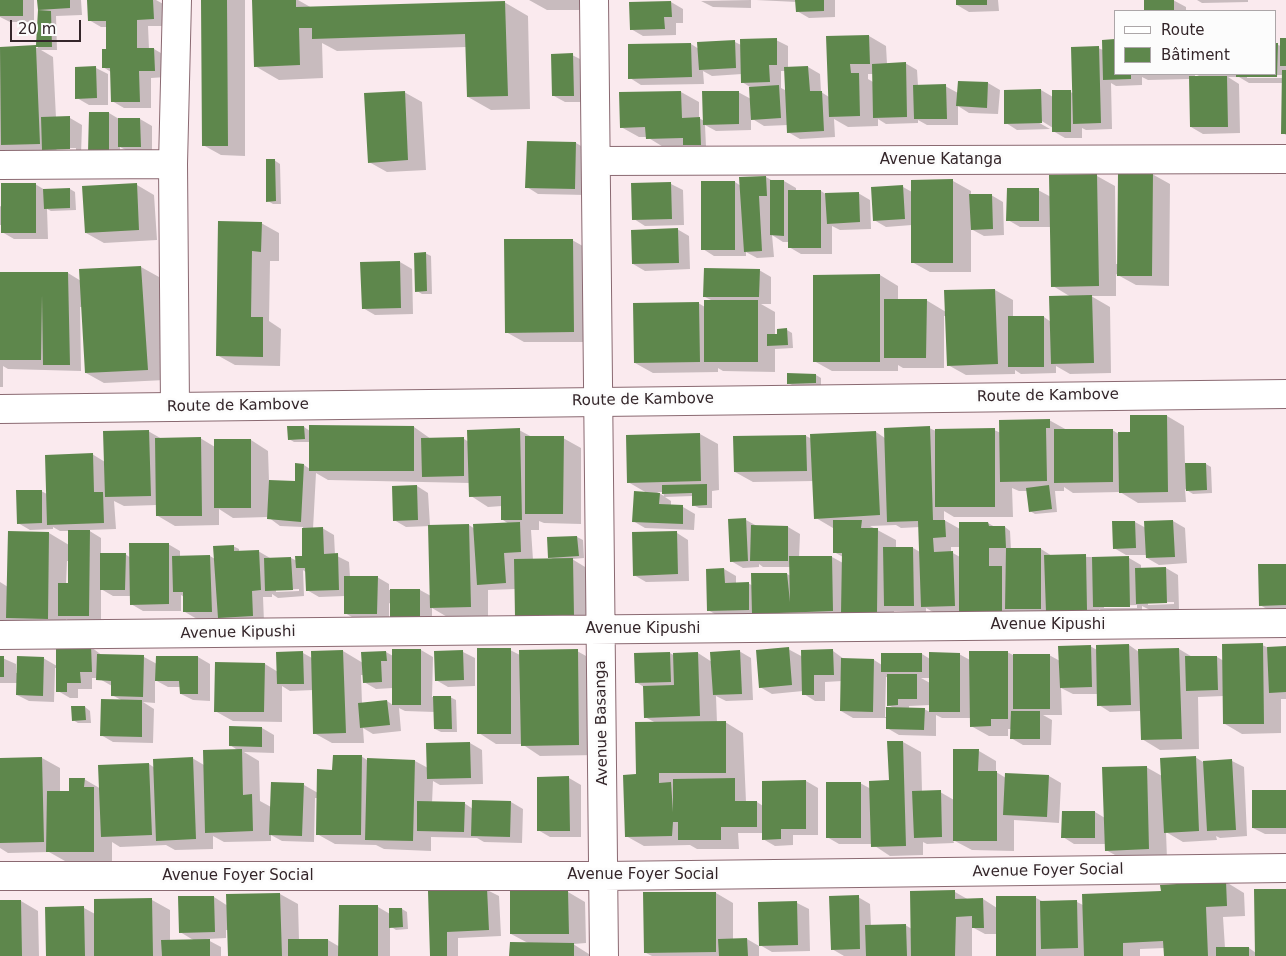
<!DOCTYPE html>
<meta charset="utf-8">
<style>
body{margin:0}
#map{position:relative;width:1286px;height:956px;overflow:hidden;background:#faeaee;font-family:"DejaVu Sans",sans-serif}
canvas{display:block}
.legend{position:absolute;left:1114px;top:10px;width:162px;height:65px;box-sizing:border-box;background:#fcfcfc;border:1px solid #aca6a8;margin:0;padding:6px 9px;list-style:none;font-size:15px;color:#34262a}
.legend li{display:flex;align-items:center;gap:10px;height:25px}
.legend b{width:25px;border:1px solid #aca6a8}
.scale{position:absolute;left:10px;top:20px;width:71px;height:22px;box-sizing:border-box;border:2px solid #34262a;border-top:0;padding-left:6px;font-size:15px;line-height:18px;white-space:nowrap;color:#34262a;-webkit-text-stroke:4px #fcfcfc;paint-order:stroke}
</style>
<div id="map">
<canvas width="1286" height="956"></canvas>
<ul class="legend">
<li><b style="height:6px;background:#fff"></b>Route</li>
<li><b style="height:14px;background:#5e874c"></b>Bâtiment</li>
</ul>
<div class="scale">20 m</div>
</div>
<script>
const context = document.querySelector('canvas').getContext('2d');
context.lineJoin = 'round';
function fill(path, color) { context.fillStyle = color; context.fill(path, 'evenodd'); }
const shape = rows => new Path2D(rows.map(r => 'M' + r).join(''));
function trace(path, color, width, dash) { context.strokeStyle = color; context.lineWidth = width; context.lineCap = dash ? 'butt' : 'round'; context.setLineDash(dash || []); context.stroke(path); }
function label(font, color, halo, rows, align = 'center') {
  context.font = font + ' "DejaVu Sans",sans-serif'; context.lineWidth = 5; context.setLineDash([]); context.textBaseline = 'middle'; context.strokeStyle = halo; context.fillStyle = color; for (const [text, x, y, turn = 0] of rows) {
    context.save(); context.translate(x, y); context.rotate((+turn || 0) * Math.PI / 180); context.textAlign = isNaN(turn) ? turn : align; if (halo) context.strokeText(text, 0, 0); context.fillText(text, 0, 0); context.restore();
  }
}
fill(shape([
 [0,0,34,0,34,22,10,22,0,17],
 [38,0,81,0,82,15,56,16,57,50,41,50,53,57,56,118,70,118,82,125,81,155,20,155,12,150,12,159,0,159,0,48,38,48],
 [55,148,76,148,76,150,58,151],
 [89,0,156,0,165,5,165,26,148,26,149,49,154,49,166,56,166,77,151,78,151,108,124,108,112,101,111,72,103,67,108,50,107,27,101,27,89,20],
 [203,0,245,0,245,156,221,155,203,145],
 [253,0,298,0,312,8,504,2,528,16,530,109,491,110,468,97,466,47,337,51,322,43,323,78,279,80,255,66],
 [529,0,592,0,592,10,547,10],
 [751,0,751,8,713,7,701,1],
 [756,0,835,0,835,17,809,18,797,11,797,2],
 [957,0,998,0,999,11,969,12,957,5],
 [1173,0,1186,7,1186,11,1145,11,1145,1],
 [1197,0,1248,0,1248,2,1202,3],
 [671,2,683,9,683,23,676,23,676,35,643,36,631,29,631,3],
 [869,36,886,46,887,64,905,63,917,70,918,86,945,86,958,93,988,83,1000,90,998,114,969,113,958,106,958,125,927,125,918,120,918,123,886,124,878,119,878,126,848,127,834,119,835,137,800,139,788,132,788,125,764,126,751,118,751,130,716,131,705,125,706,147,665,148,647,137,639,137,621,127,681,92,699,102,699,118,704,121,738,92,751,99,750,87,742,82,742,74,712,76,703,71,704,84,641,85,630,78,691,44,699,49,735,42,741,45,776,40,788,46,788,68,808,67,820,74,821,92,829,97,828,37],
 [781,71,786,71,787,91,781,88],
 [868,74,873,74,873,82,868,79],
 [1286,39,1286,135,1283,133,1283,83,1249,83,1239,77,1228,77,1239,84,1240,133,1203,134,1191,127,1190,79,1148,80,1142,77,1142,85,1116,86,1111,83,1112,129,1086,130,1082,128,1082,138,1065,138,1053,131,1053,128,1037,118,1036,121,1050,129,1017,130,1006,123,1041,90,1053,97,1070,92,1073,93,1098,48,1103,50,1115,74,1195,74,1195,77,1201,77,1195,74,1275,74,1275,44,1281,46],
 [1247,75,1284,75,1284,78,1247,78],
 [572,55,584,61,586,102,565,102,554,96],
 [96,68,108,74,108,105,89,105,77,98],
 [404,92,422,102,426,170,387,172,369,162],
 [109,113,119,119,140,119,152,126,152,153,131,153,120,147,120,159,101,159],
 [576,143,588,150,586,195,538,194,527,187],
 [274,160,280,164,281,204,273,204,268,201],
 [1152,174,1170,184,1169,286,1136,285,1116,274,1116,296,1091,296,1110,307,1111,373,1070,374,1056,366,1056,373,1021,374,1015,370,1015,374,966,375,948,365,946,316,944,316,944,368,903,368,898,365,898,371,832,371,814,361,814,276,880,275,898,286,898,300,926,300,946,312,995,290,1013,300,1013,317,1044,317,1051,322,1071,297,1053,286,1051,227,1020,227,1008,220,1038,190,1051,197,1097,176,1115,186,1116,264,1118,264],
 [766,177,773,181,784,181,796,188,796,191,821,191,827,195,858,193,870,200,871,229,840,230,832,226,832,254,801,254,789,247,789,242,783,242,772,235,774,257,757,258,746,252,746,256,714,256,703,249,735,182,741,186],
 [953,181,971,191,971,196,991,195,1003,202,1004,235,984,236,971,229,971,272,930,272,912,262,912,225,886,227,874,220,903,187,912,192],
 [35,184,45,190,70,189,75,192,76,210,51,211,47,209,48,239,14,239,2,232,2,225,0,225,0,206,2,207],
 [671,184,683,190,684,225,645,226,634,219],
 [137,185,154,195,157,240,104,243,86,233],
 [219,222,261,223,279,233,279,261,270,261,269,321,281,329,280,366,235,365,217,355],
 [677,229,689,236,690,269,645,271,633,264],
 [572,240,590,250,591,342,524,342,506,332],
 [425,253,431,256,432,294,422,294,417,291],
 [400,262,412,269,413,314,375,315,363,308],
 [141,267,159,277,165,380,104,383,86,373,82,307,80,307,81,371,8,369,3,366,3,387,0,387,0,273,68,273,81,281],
 [759,270,771,277,771,304,761,304,775,312,775,335,787,330,792,333,793,348,775,349,775,372,723,371,718,368,718,372,653,373,635,363,698,303,705,307,713,301,705,297],
 [816,375,821,378,821,386,794,386,788,383],
 [1167,416,1184,426,1185,464,1206,464,1211,467,1212,493,1193,494,1185,489,1186,502,1138,503,1120,492,1073,493,1064,487,1064,491,1055,491,1057,512,1035,514,1030,511,1028,491,1019,491,1012,488,1013,517,954,517,944,511,944,520,960,529,988,523,995,527,1005,527,1010,531,1011,550,1041,549,1052,556,1129,558,1141,565,1141,569,1166,568,1178,575,1179,609,1150,610,1142,606,1142,613,1106,613,1099,609,1099,617,940,616,926,608,926,612,894,611,894,623,720,617,708,610,724,569,736,576,736,584,748,583,753,586,787,574,791,576,790,567,763,567,759,564,759,567,743,568,731,561,746,520,757,526,788,527,800,534,799,558,832,557,843,563,843,557,834,552,833,528,816,518,814,481,753,482,735,472,806,436,812,439,876,432,885,438,929,428,936,431,994,430,1001,433,1049,420,1067,430,1112,430,1119,434,1131,433],
 [896,525,901,528,920,527,920,552,913,548,896,548,896,540,870,526],
 [951,547,960,547,960,557,951,552],
 [1148,602,1174,602,1174,604,1148,605],
 [1137,605,1137,608,1104,608,1104,606],
 [304,427,310,431,414,427,431,439,464,439,469,442,519,430,532,437,563,438,581,448,581,524,544,523,539,521,539,530,531,530,533,560,555,560,549,557,548,538,577,537,583,540,584,558,572,559,590,570,591,626,516,589,488,590,488,617,449,618,432,608,432,625,389,603,389,620,357,620,345,613,345,596,319,597,307,590,307,573,303,570,304,596,278,598,272,594,272,597,263,597,264,622,231,624,221,618,197,619,185,612,184,597,181,595,181,611,143,611,131,604,131,596,113,596,101,589,101,622,71,622,66,619,66,629,0,622,0,582,8,587,9,533,49,533,69,545,69,531,60,531,53,527,53,529,30,530,18,523,41,491,47,494,92,454,105,462,148,431,162,439,200,438,215,447,251,440,268,451,269,481,296,482,304,465,310,469,310,442,294,442,289,439],
 [316,473,328,480,470,483,471,496,488,507,502,506,503,520,509,524,475,529,469,525,430,526,428,493,417,486,394,520,406,527,430,526,431,596,420,590,389,590,389,584,377,577,350,577,349,562,335,555,334,535,322,528,313,529],
 [114,501,124,506,157,505,158,516,175,526,219,525,219,509,233,518,268,517,280,526,303,527,304,557,297,561,291,558,270,558,258,551,239,552,239,549,233,546,215,559,210,556,180,557,180,551,168,544,131,558,125,554,101,554,101,538,88,530,116,529],
 [67,561,69,561,69,584,66,584],
 [299,589,299,591,276,592,276,590],
 [700,434,718,444,719,490,712,491,712,508,699,508,693,505,693,496,665,497,671,501,671,506,683,507,695,514,694,530,645,528,633,521,647,493,628,482],
 [657,492,663,492,664,496],
 [1173,521,1185,528,1187,563,1159,565,1147,558,1147,555,1126,555,1114,548,1114,522,1135,522,1146,528],
 [677,533,688,540,689,581,646,582,634,575],
 [1286,565,1286,612,1272,612,1260,605],
 [1129,645,1139,652,1179,649,1194,658,1217,657,1224,661,1262,645,1269,648,1286,648,1286,699,1281,699,1281,733,1242,734,1225,724,1224,696,1198,697,1199,749,1160,750,1142,739,1141,711,1110,712,1099,705,1098,694,1073,694,1061,688,1062,715,1043,715,1052,720,1051,745,1023,745,1011,738,1012,729,1008,729,1008,736,989,736,971,726,971,718,942,718,936,715,936,736,899,735,887,728,887,718,853,718,841,711,842,681,825,682,825,701,815,701,804,694,803,691,772,694,760,687,788,649,803,657,833,651,844,659,874,660,882,665,922,654,930,659,959,654,970,660,1007,652,1013,655,1049,655,1060,661,1090,646,1097,650],
 [886,677,888,677,888,705,894,708,887,717,885,717],
 [921,678,930,678,930,683],
 [930,705,930,712,924,709,909,709,909,706],
 [91,647,103,656,144,657,157,664,198,657,210,664,210,701,193,700,181,694,181,687,168,687,155,680,155,703,143,702,154,709,153,743,113,742,101,735,123,701,112,695,112,686,98,678,92,678,92,689,78,689,78,698,70,698,58,691,57,668,55,668,54,702,29,701,17,695,18,683,0,683,0,657,16,664,16,673,18,673,43,658,57,666],
 [421,650,433,657,432,697,450,697,456,700,457,732,441,732,435,729,435,712,405,711,399,708,401,731,373,734,363,728,364,743,332,743,314,733,313,690,290,691,282,686,282,722,233,721,215,711,265,664,278,672,303,653,312,658,343,651,363,663,362,654,386,652,393,656],
 [361,675,363,675,364,682,376,689,393,688,393,705,387,701,362,704],
 [510,650,520,655,577,651,595,661,596,755,540,756,522,744,496,744,479,733],
 [739,651,751,658,753,700,726,701,716,696,717,723,725,722,743,733,746,802,757,802,763,806,806,781,818,788,818,835,793,835,793,845,775,846,763,839,763,833,738,833,739,849,697,849,690,845,644,846,626,836,637,775,656,723,645,717,644,687,636,682,670,653,675,656,698,653,712,662],
 [435,652,463,652,475,658,475,686,448,687,436,680],
 [85,707,90,711,91,723,78,723,73,720],
 [230,727,262,728,274,735,274,753,244,752,259,761,260,801,271,807,304,785,318,793,334,771,361,756,367,760,415,761,428,768,428,744,470,743,482,750,483,784,440,785,433,781,432,803,464,803,473,809,473,801,511,802,523,809,522,843,484,842,477,838,431,837,431,851,384,849,376,845,335,844,317,834,318,798,315,798,314,842,282,841,271,835,271,841,224,842,213,836,213,849,175,850,166,845,120,847,112,842,112,862,65,861,49,852,8,853,0,848,0,759,42,758,60,768,60,792,70,792,84,779,101,789,149,764,155,768,192,758,204,765,239,751,230,745],
 [903,742,921,752,922,792,940,792,954,800,979,751,996,761,996,772,1006,778,1006,774,1049,776,1061,783,1059,823,1014,820,1014,851,972,850,953,840,954,843,927,844,923,842,923,855,890,856,872,844,839,844,827,837,860,783,871,789,890,781],
 [1195,757,1203,762,1232,761,1244,767,1247,836,1220,838,1216,836,1217,840,1183,842,1166,832,1167,859,1124,860,1106,850,1106,844,1074,844,1063,837,1095,812,1105,818,1146,767,1162,776],
 [569,778,581,785,581,837,550,837,538,830],
 [1286,791,1286,834,1265,834,1253,828],
 [1226,882,1244,893,1245,916,1223,917,1225,948,1249,948,1256,953,1286,890,1286,956,1166,956,1165,948,1140,949,1140,956,998,956,997,934,985,934,972,927,972,956,844,956,832,949,858,897,870,904,871,926,905,925,912,929,955,892,969,900,983,899,997,908,1036,898,1044,902,1077,902,1083,905],
 [487,890,499,896,501,936,458,938,458,956,432,956,429,892],
 [568,892,585,902,586,943,573,944,592,956,511,956,528,943,511,934],
 [716,893,733,903,733,940,747,939,759,946,759,956,652,956,646,953],
 [280,894,298,904,299,940,328,940,340,947,378,907,390,914,402,909,407,912,408,929,396,930,390,926,390,956,229,956,228,930,226,930,226,938,206,939,221,947,221,956,47,956,84,908,95,914,152,900,170,910,170,941,195,941,180,932,214,897,228,906],
 [21,901,38,911,39,956,0,956,0,902],
 [797,903,809,909,810,951,772,952,760,945,759,904]
]), '#0003');
fill(shape([
 [0,0,23,0,23,16,0,16],
 [37,0,70,0,70,8,38,10],
 [87,0,153,0,154,19,137,20,137,48,154,48,155,71,139,71,140,102,111,102,110,68,102,68,102,49,106,49,106,21,88,21],
 [201,0,227,0,228,146,202,146],
 [252,0,296,0,296,7,505,1,508,96,467,97,465,34,312,39,312,28,299,28,300,65,254,67],
 [795,0,824,0,824,11,796,12],
 [956,0,987,0,987,5,956,5],
 [1144,0,1174,0,1174,11,1144,11],
 [671,1,672,17,664,17,665,29,630,30,629,2],
 [38,10,51,11,52,47,36,47,40,144,1,145,0,47,36,45],
 [869,35,870,64,850,64,851,73,859,73,860,116,829,117,826,36],
 [777,38,777,65,769,65,770,82,741,83,740,39],
 [1280,38,1286,38,1286,66,1280,66],
 [1115,39,1115,74,1131,74,1131,79,1103,80,1102,40],
 [735,40,736,68,699,70,697,42],
 [691,43,692,77,628,79,628,44],
 [1275,43,1278,43,1277,77,1236,77,1236,74,1275,74],
 [1099,46,1101,123,1073,124,1071,47],
 [573,53,574,96,552,96,551,54],
 [906,62,907,117,873,118,872,64],
 [96,66,97,98,75,99,75,67],
 [808,66,810,91,822,91,824,131,787,133,784,67],
 [1282,70,1286,70,1286,134,1281,134],
 [1189,76,1227,76,1228,127,1190,127],
 [958,81,988,82,987,108,956,106],
 [946,84,947,119,914,119,913,85],
 [779,85,781,118,751,120,749,87],
 [1041,89,1042,123,1004,124,1004,90],
 [1052,90,1071,90,1071,132,1052,132],
 [405,91,408,160,368,163,364,93],
 [681,91,682,118,700,117,701,145,683,145,683,138,646,139,645,127,620,128,619,92],
 [702,91,739,91,739,124,703,125],
 [89,112,109,112,109,153,88,153],
 [70,116,70,149,42,150,41,117],
 [118,118,140,118,141,147,118,147],
 [527,141,576,142,575,189,525,188],
 [266,159,275,159,276,201,266,202],
 [1118,173,1153,173,1152,276,1117,276],
 [1097,174,1099,286,1051,287,1049,175],
 [766,176,767,196,759,196,762,251,744,252,739,177],
 [953,179,953,263,911,263,911,180],
 [770,180,784,180,784,236,770,235],
 [701,181,735,181,735,250,701,250],
 [671,182,672,219,632,220,631,183],
 [1,183,36,183,36,233,1,233],
 [137,183,139,230,85,233,82,186],
 [903,185,905,219,873,221,871,187],
 [70,188,70,208,44,209,43,189],
 [1007,188,1039,188,1039,221,1006,221],
 [788,190,821,190,821,248,788,248],
 [859,192,860,222,827,224,825,193],
 [969,194,992,194,993,229,971,230],
 [218,221,262,222,261,252,252,251,251,317,263,317,263,357,216,356],
 [678,228,679,263,632,264,631,230],
 [504,239,573,239,574,332,505,333],
 [426,252,427,291,415,292,414,253],
 [400,261,401,308,362,309,360,262],
 [141,266,148,370,85,373,79,269],
 [704,268,760,269,759,297,703,297],
 [0,272,68,272,70,365,43,365,42,295,41,360,0,360],
 [880,274,880,362,813,362,813,275],
 [995,289,998,364,947,366,944,290],
 [1092,295,1094,363,1051,364,1049,296],
 [884,299,927,299,926,358,884,358],
 [704,300,758,300,758,362,704,362],
 [699,302,700,362,634,363,633,303],
 [1008,316,1044,316,1044,367,1008,367],
 [787,328,788,345,767,346,767,334,777,334,777,329],
 [787,373,816,374,816,383,787,384],
 [1130,415,1167,415,1168,492,1119,493,1118,432,1130,432],
 [1050,419,1050,428,1046,428,1047,481,1000,482,999,420],
 [309,425,414,426,414,471,309,471],
 [287,426,304,426,305,439,288,440],
 [930,426,933,520,945,520,946,537,933,538,934,552,953,551,955,606,921,607,918,521,887,522,884,428],
 [520,428,522,520,501,520,501,496,469,497,467,430],
 [995,428,995,507,935,507,935,429],
 [1054,429,1113,429,1113,482,1054,483],
 [149,430,151,496,105,497,103,431],
 [876,431,880,515,814,519,810,434],
 [700,433,701,481,627,483,626,435],
 [806,435,807,471,734,472,733,436],
 [525,436,564,436,563,514,525,514],
 [201,437,202,516,156,516,155,438],
 [464,437,464,476,422,477,421,438],
 [214,439,251,439,251,508,214,508],
 [93,453,94,492,103,492,104,523,47,525,45,455],
 [295,463,304,464,301,522,267,519,269,480,295,481],
 [1185,463,1206,463,1207,490,1186,491],
 [707,484,707,505,692,506,692,493,662,494,662,485],
 [417,485,418,520,393,521,392,486],
 [1049,485,1052,509,1029,512,1026,488],
 [16,490,42,490,42,523,17,524],
 [634,491,660,493,659,504,683,505,683,524,632,522],
 [746,518,748,561,730,562,728,519],
 [833,520,862,520,861,528,878,528,877,614,841,613,842,553,833,553],
 [1173,520,1175,557,1146,558,1144,521],
 [1112,521,1135,521,1136,548,1113,549],
 [520,522,521,552,504,553,506,583,477,585,473,524],
 [959,522,988,522,989,526,1005,526,1006,548,989,548,989,566,1002,566,1002,613,959,613],
 [469,524,471,607,430,608,428,525],
 [751,525,788,526,788,561,750,561],
 [323,527,324,554,338,553,339,590,306,591,305,568,296,568,295,556,302,556,302,528],
 [68,530,90,530,89,616,58,616,58,583,68,583],
 [8,531,49,532,48,619,6,618],
 [677,531,678,574,633,576,632,532],
 [577,536,579,556,548,558,547,537],
 [129,543,169,543,169,604,130,605],
 [234,545,234,551,259,550,261,590,252,591,253,616,218,618,213,546],
 [883,547,913,547,914,606,884,606],
 [1006,548,1041,548,1041,609,1005,609],
 [100,553,126,553,125,590,100,590],
 [1086,554,1087,610,1046,612,1044,555],
 [210,555,212,612,183,612,183,592,173,592,172,556],
 [789,556,832,556,833,611,752,614,751,573,787,573,790,602],
 [1129,556,1130,607,1093,607,1092,557],
 [291,557,293,590,265,591,264,558],
 [573,558,574,616,515,617,514,559],
 [1258,564,1286,564,1286,605,1259,606],
 [1166,567,1167,603,1136,604,1135,568],
 [724,568,725,583,749,582,749,610,707,611,706,569],
 [344,576,378,576,377,614,344,614],
 [390,589,420,589,420,619,390,619],
 [1263,643,1264,724,1223,724,1222,644],
 [1129,644,1131,705,1097,706,1096,645],
 [91,645,92,672,80,672,81,683,67,683,67,692,56,692,56,646],
 [1091,645,1092,687,1060,688,1058,646],
 [1286,646,1286,692,1269,693,1267,647],
 [789,647,792,685,759,688,756,650],
 [477,648,511,648,511,734,477,734],
 [1179,648,1182,739,1141,740,1138,649],
 [392,649,421,649,421,705,392,705],
 [578,649,579,745,521,746,519,650],
 [833,649,834,675,814,675,814,695,802,695,801,650],
 [343,650,346,733,313,734,311,651],
 [463,650,464,680,435,681,434,651],
 [740,650,742,694,713,695,710,652],
 [303,651,304,684,277,684,276,652],
 [386,651,387,661,381,661,382,682,363,683,361,652],
 [969,651,1008,651,1008,719,991,719,991,726,970,727],
 [670,652,671,682,635,683,634,653],
 [698,652,700,716,644,718,643,686,674,685,673,653],
 [929,652,960,653,960,712,929,712],
 [881,653,922,653,922,672,881,672],
 [97,654,144,655,143,697,111,696,111,681,96,680],
 [1013,654,1050,654,1050,709,1013,709],
 [0,656,4,656,4,677,0,677],
 [17,656,44,657,43,696,16,695],
 [156,656,198,656,198,694,180,694,179,681,155,681],
 [1185,656,1217,656,1218,690,1186,691],
 [841,658,874,659,873,712,840,711],
 [215,662,265,663,264,712,214,712],
 [887,674,917,674,917,699,898,699,898,705,887,706],
 [433,696,451,696,452,729,434,729],
 [101,699,142,700,142,737,100,736],
 [387,700,390,725,360,728,358,703],
 [71,706,85,706,86,720,72,721],
 [886,707,925,708,924,730,886,729],
 [1011,711,1040,711,1040,739,1010,739],
 [726,721,726,773,659,773,659,783,671,782,673,812,673,779,735,778,735,801,757,801,757,827,721,827,721,840,678,840,678,822,673,822,672,836,625,837,623,775,636,774,635,722],
 [229,726,262,727,262,747,229,746],
 [887,741,903,741,906,846,871,847,869,781,889,780],
 [470,742,471,778,427,779,426,743],
 [242,749,243,795,252,794,253,831,205,833,203,750],
 [953,749,979,749,978,771,997,771,997,841,953,841],
 [333,755,362,755,361,835,316,835,317,769,332,770],
 [1196,756,1199,831,1164,833,1160,758],
 [42,757,44,842,0,843,0,758],
 [193,757,196,839,156,841,153,759],
 [367,758,415,760,413,841,365,840],
 [1232,759,1236,830,1207,831,1203,761],
 [149,763,152,835,101,837,98,765],
 [1147,766,1149,849,1105,851,1102,767],
 [1005,773,1049,775,1047,817,1003,815],
 [569,776,570,831,537,831,537,777],
 [69,778,85,778,84,787,94,787,94,852,46,852,47,791,69,791],
 [806,780,806,829,781,829,781,839,762,840,762,781],
 [271,782,304,783,302,836,269,835],
 [826,782,861,782,861,838,826,838],
 [941,790,942,837,914,838,912,791],
 [1252,790,1286,790,1286,828,1252,828],
 [472,800,511,801,510,837,471,836],
 [417,801,465,802,464,832,417,831],
 [1062,811,1095,811,1095,838,1061,838],
 [1226,881,1227,906,1206,907,1208,956,1164,956,1163,941,1123,943,1123,956,1084,956,1082,894,1161,891,1160,885],
 [487,888,489,930,447,932,447,956,430,956,428,891],
 [1254,889,1286,889,1286,956,1255,956],
 [568,890,569,934,510,934,510,891],
 [955,890,955,899,983,898,984,928,972,928,972,916,956,917,955,956,911,956,910,891],
 [643,892,716,892,716,952,644,953],
 [280,893,282,956,228,956,226,894],
 [859,895,860,949,831,950,829,896],
 [178,896,214,896,215,932,179,933],
 [996,896,1036,896,1036,956,996,956],
 [152,898,153,956,94,956,94,899],
 [0,900,21,900,22,956,0,956],
 [1077,900,1078,948,1041,949,1040,901],
 [797,901,798,945,759,946,758,902],
 [339,905,378,905,378,956,338,956],
 [84,906,85,956,46,956,45,907],
 [389,908,402,908,403,927,389,928],
 [906,924,907,956,866,956,865,925],
 [747,938,748,956,719,956,718,939],
 [210,939,210,956,162,956,161,940],
 [288,939,328,939,328,956,288,956],
 [510,942,574,943,574,956,509,956],
 [1216,947,1249,947,1249,956,1216,956]
]), '#5e874c');
const minor = shape([
 [594,0,604,956],
 [596,161,1286,159],
 [0,165,173,164],
 [175,407,173,164,177,0],
 [0,635,1286,623],
 [0,876,604,876,1286,868]
]);
const tertiary = shape([
 [0,409,1286,394]
]);
trace(minor, '#8a6971', 30);
trace(tertiary, '#8a6971', 30);
trace(minor, '#fff', 28);
trace(tertiary, '#fff', 28);
label('15px', '#34262a', '#fcfcfc', [
 ["Avenue Katanga",941,160],
 ["Route de Kambove",1048,396,-1],
 ["Route de Kambove",643,400,-1],
 ["Route de Kambove",238,406,-1],
 ["Avenue Kipushi",1048,625],
 ["Avenue Kipushi",643,629],
 ["Avenue Kipushi",238,633,-1],
 ["Avenue Basanga",602,723,-91],
 ["Avenue Foyer Social",1048,871,-1],
 ["Avenue Foyer Social",643,875],
 ["Avenue Foyer Social",238,876]
]);
</script>
